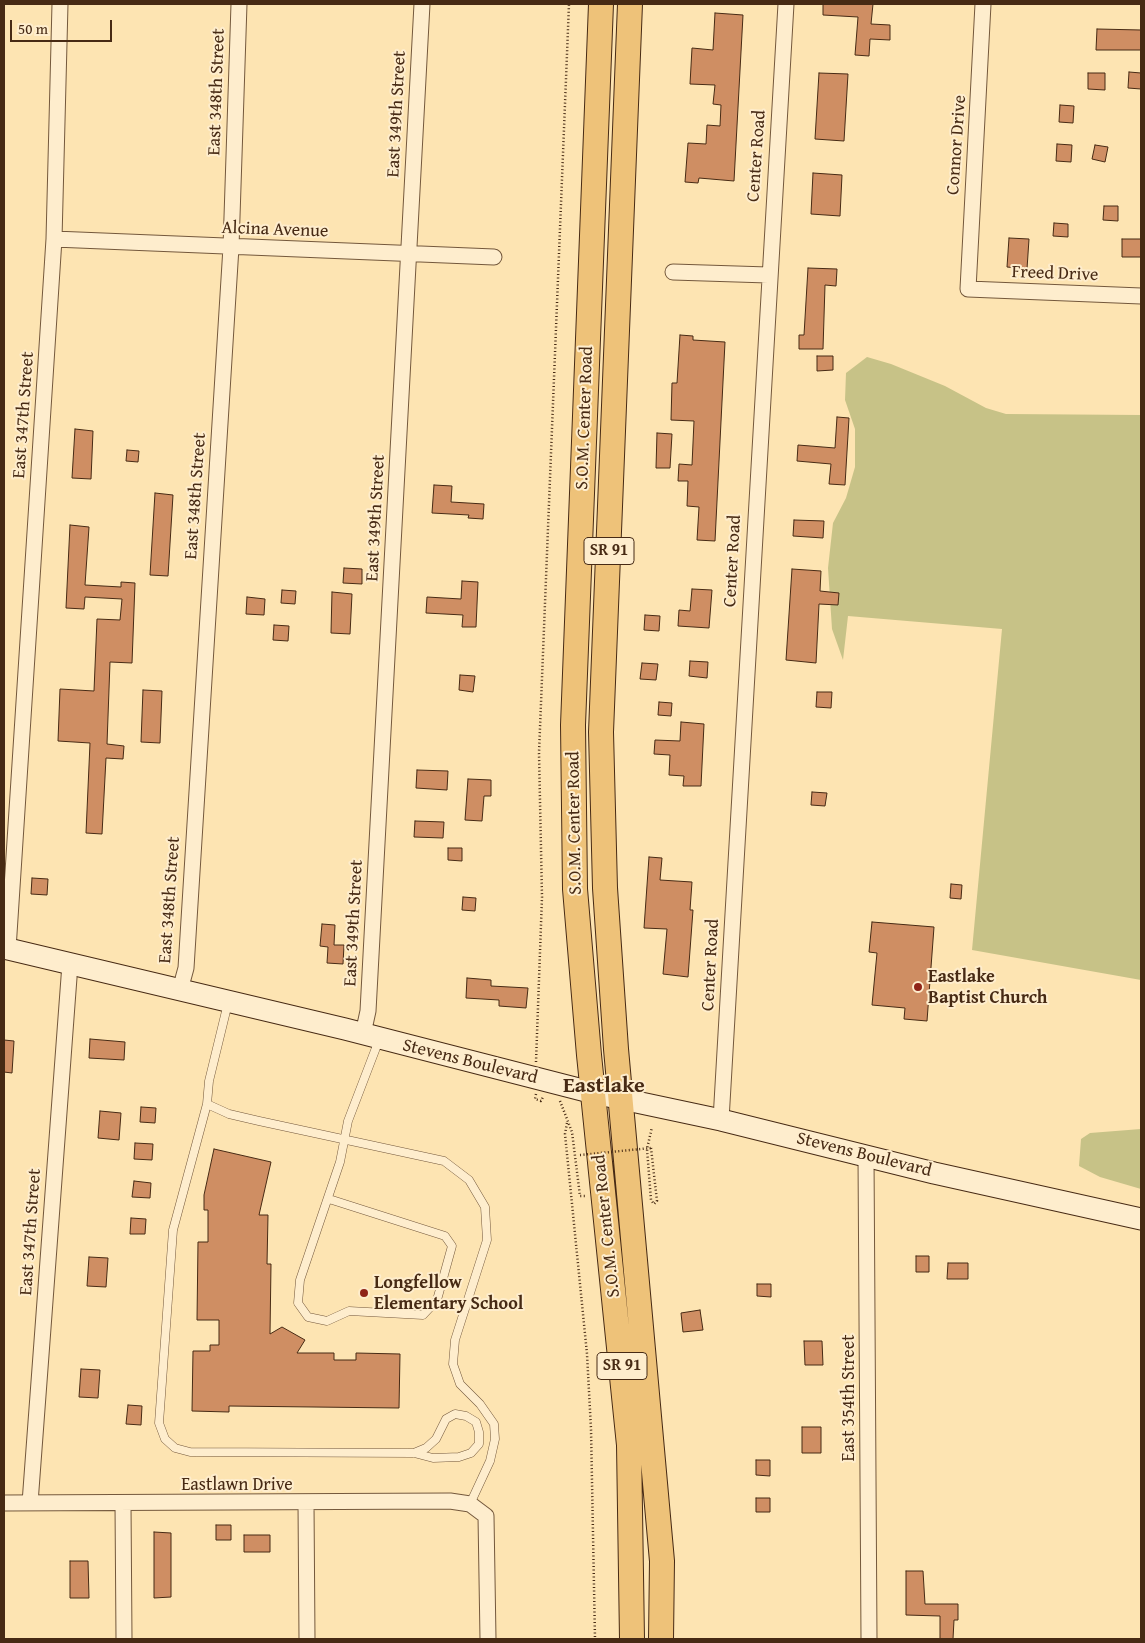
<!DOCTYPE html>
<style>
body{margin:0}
#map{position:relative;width:1145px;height:1643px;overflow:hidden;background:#fde4b2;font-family:"Gentium Book Plus",serif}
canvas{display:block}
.frame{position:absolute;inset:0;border:5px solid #472a14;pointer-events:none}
.scale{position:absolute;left:10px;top:20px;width:102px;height:22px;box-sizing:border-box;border:2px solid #472a14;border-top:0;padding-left:6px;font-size:15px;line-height:18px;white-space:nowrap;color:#472a14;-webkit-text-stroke:4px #feedcd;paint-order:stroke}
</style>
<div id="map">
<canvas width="1145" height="1643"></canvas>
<div class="frame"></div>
<div class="scale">50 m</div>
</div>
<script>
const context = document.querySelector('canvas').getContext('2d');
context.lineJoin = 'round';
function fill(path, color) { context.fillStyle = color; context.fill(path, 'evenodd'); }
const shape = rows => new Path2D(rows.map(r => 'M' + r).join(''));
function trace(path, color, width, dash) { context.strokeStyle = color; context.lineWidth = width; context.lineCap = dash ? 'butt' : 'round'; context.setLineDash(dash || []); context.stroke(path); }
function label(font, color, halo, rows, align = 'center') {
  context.font = font + ' "Gentium Book Plus",serif'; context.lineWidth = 4; context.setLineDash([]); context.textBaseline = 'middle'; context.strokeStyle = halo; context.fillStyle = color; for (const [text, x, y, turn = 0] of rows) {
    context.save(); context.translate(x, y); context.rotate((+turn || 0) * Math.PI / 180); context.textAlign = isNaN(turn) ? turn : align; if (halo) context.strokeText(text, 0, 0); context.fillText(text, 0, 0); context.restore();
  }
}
fill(shape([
 [867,357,891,364,945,386,986,408,1006,414,1141,415,1141,980,972,950,1002,629,848,616,843,660,832,629,828,568,833,523,846,498,855,467,855,429,845,400,846,373],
 [1141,1129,1141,1189,1100,1177,1079,1166,1081,1139,1090,1133]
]), '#c7c287');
const building = shape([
 [823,4,873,4,871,24,890,25,890,40,870,39,869,56,855,55,858,17,823,15,823,4],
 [715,13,743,15,734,181,699,178,698,183,685,182,688,143,706,144,707,125,720,126,721,105,713,104,715,85,690,84,692,48,713,50,715,13],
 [1097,29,1141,30,1141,50,1096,50,1097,29],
 [1129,72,1141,73,1141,89,1128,88,1129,72],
 [819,73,848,74,844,141,815,139,819,73],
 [1088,73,1105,73,1105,90,1088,89,1088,73],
 [1060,105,1074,106,1073,123,1059,122,1060,105],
 [1057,144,1072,145,1071,162,1056,161,1057,144],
 [1095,145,1108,147,1105,162,1092,159,1095,145],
 [813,173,842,175,840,216,811,214,813,173],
 [1104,206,1118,206,1118,221,1103,220,1104,206],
 [1054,223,1068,224,1068,237,1053,236,1054,223],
 [1009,238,1029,239,1027,269,1007,267,1009,238],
 [1122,239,1141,239,1141,257,1122,257,1122,239],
 [808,268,837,269,836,286,825,285,823,349,799,349,799,335,804,335,808,268],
 [680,335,693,336,693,340,725,342,715,541,697,540,699,507,687,506,688,481,678,481,679,464,692,465,694,421,671,420,672,383,677,383,680,335],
 [817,356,833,356,833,370,817,371,817,356],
 [837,417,849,418,845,485,829,484,831,464,797,461,798,445,835,448,837,417],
 [75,429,93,431,91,479,72,478,75,429],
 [657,433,672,434,670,468,656,468,657,433],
 [127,450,139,451,138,462,126,461,127,450],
 [434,485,452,486,451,502,484,504,483,519,468,518,469,515,432,513,434,485],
 [155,493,173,495,168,576,150,575,155,493],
 [794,520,824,521,823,538,793,536,794,520],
 [70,525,89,527,85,585,121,587,121,582,135,583,132,663,110,662,107,744,124,746,123,759,106,758,102,834,86,833,90,743,58,741,60,689,94,691,97,619,120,620,122,599,85,597,84,609,66,608,70,525],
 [344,568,362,569,362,584,343,583,344,568],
 [792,569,821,571,820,591,839,593,838,605,819,604,816,663,786,660,792,569],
 [462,581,478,582,476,627,462,627,463,615,426,613,427,597,461,599,462,581],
 [692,589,712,590,709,628,678,626,679,610,690,611,692,589],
 [282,590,296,591,295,604,281,603,282,590],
 [332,592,352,594,350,634,331,633,332,592],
 [247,597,265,599,264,615,246,614,247,597],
 [645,615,660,616,659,631,644,630,645,615],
 [274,625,289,626,288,641,273,640,274,625],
 [690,661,708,662,707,678,689,676,690,661],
 [642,663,658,664,656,680,640,679,642,663],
 [460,675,475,676,473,692,459,690,460,675],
 [143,690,162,691,160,743,141,742,143,690],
 [817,692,832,692,831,708,816,707,817,692],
 [659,702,672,703,671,716,658,715,659,702],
 [681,722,704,724,701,786,683,786,684,776,669,775,670,755,654,754,655,740,680,741,681,722],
 [417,770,448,771,447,790,416,788,417,770],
 [468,779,491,780,491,796,484,796,482,821,465,820,468,779],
 [812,792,827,793,825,806,811,805,812,792],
 [415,821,444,822,443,838,414,837,415,821],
 [448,848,462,848,462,861,448,860,448,848],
 [649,857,662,858,660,880,692,882,690,910,693,910,688,977,663,974,667,929,644,928,649,857],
 [32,878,48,879,47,895,31,894,32,878],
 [951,884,962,885,961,899,950,898,951,884],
 [463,897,476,898,475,911,462,910,463,897],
 [872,922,934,927,927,1021,904,1019,905,1008,872,1005,877,953,869,952,872,922],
 [322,924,335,925,334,945,344,945,343,964,327,963,328,947,320,946,322,924],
 [467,978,491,980,491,986,528,988,526,1008,499,1006,499,1000,466,998,467,978],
 [90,1039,125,1042,124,1060,89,1058,90,1039],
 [4,1040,14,1041,12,1073,4,1072,4,1040],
 [141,1107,156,1108,155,1123,140,1122,141,1107],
 [100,1111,121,1113,119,1140,98,1138,100,1111],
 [135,1143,153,1144,152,1160,134,1159,135,1143],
 [214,1149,271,1162,259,1215,268,1215,267,1264,271,1264,270,1334,282,1327,305,1340,297,1353,334,1353,334,1360,356,1360,356,1353,400,1354,399,1408,229,1406,229,1412,192,1411,193,1351,210,1351,210,1345,219,1345,219,1320,197,1320,198,1242,208,1242,208,1210,204,1210,204,1195,214,1149],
 [134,1181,151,1183,150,1198,132,1197,134,1181],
 [131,1218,146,1219,145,1234,130,1234,131,1218],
 [916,1256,929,1256,929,1272,916,1272,916,1256],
 [89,1257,108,1258,106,1287,87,1286,89,1257],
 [948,1263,968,1263,968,1279,947,1279,948,1263],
 [757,1284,771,1284,771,1297,757,1296,757,1284],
 [700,1310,703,1330,683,1332,681,1313,700,1310],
 [804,1341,822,1341,823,1365,805,1365,804,1341],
 [81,1369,100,1370,98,1398,79,1397,81,1369],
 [128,1405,142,1406,141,1425,126,1424,128,1405],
 [802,1427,821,1427,821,1453,802,1453,802,1427],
 [756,1460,770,1460,770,1476,756,1475,756,1460],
 [756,1498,770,1498,770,1512,756,1512,756,1498],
 [216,1525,231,1525,231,1540,216,1540,216,1525],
 [154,1532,171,1533,171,1597,154,1598,154,1532],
 [244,1535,270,1535,270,1552,244,1552,244,1535],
 [70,1561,88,1561,89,1598,70,1598,70,1561],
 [906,1571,923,1571,925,1604,958,1604,958,1620,954,1620,953,1639,940,1639,940,1616,906,1615,906,1571]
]);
fill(building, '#cf8e63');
trace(building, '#472a14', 1);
const lane = shape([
 [228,1003,209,1081,207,1104,173,1230,159,1423,165,1439,175,1448,190,1452,414,1453,433,1458,459,1457,471,1453,479,1444,479,1432,476,1422,466,1416,455,1414,446,1419,436,1439,426,1448,414,1453],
 [207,1104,229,1114,259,1121,444,1161,469,1180,485,1207,487,1240,455,1340,453,1364,460,1384,480,1404,494,1424,495,1439,490,1461,470,1504],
 [329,1199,445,1236,452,1246,437,1300,423,1315,349,1311,327,1321,308,1317,298,1303,300,1280,340,1162,348,1121,379,1040]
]);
const street = shape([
 [983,4,968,289,1141,296],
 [54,239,494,257],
 [673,272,768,275],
 [8,949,54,239,60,4],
 [180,990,186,968,231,247,239,4],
 [363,1034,368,1011,422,4],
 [721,1120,786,4],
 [866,1156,869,1639],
 [4,1503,450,1501,470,1504,486,1516,488,1639],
 [30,1503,70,964],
 [306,1503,307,1639],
 [123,1504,124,1639]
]);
const secondary = shape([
 [4,948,345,1029,594,1093,721,1120,934,1173,1141,1219]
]);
const primary = shape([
 [601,4,573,725,575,889,589,1055,629,1445,632,1639],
 [630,4,601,732,605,888,616,1049,662,1561,661,1639]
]);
trace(lane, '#74583c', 9);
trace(street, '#74583c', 17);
trace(secondary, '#472a14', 23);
trace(primary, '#472a14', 26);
trace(shape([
 [536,1062,542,897,539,753,569,4],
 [536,1094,535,1099,541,1101,543,1097],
 [560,1101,572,1132,580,1196,586,1196],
 [567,1123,565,1134,587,1354,591,1429,595,1639],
 [651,1148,657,1201,654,1204,651,1200,647,1149,652,1127]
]), '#472a14', 2.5, [1, 2.5]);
trace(lane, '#feedcd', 8);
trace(street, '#feedcd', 15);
trace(secondary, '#feedcd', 21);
trace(primary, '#eec279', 24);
trace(shape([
 [580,1155,651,1148]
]), '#472a14', 2.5, [1, 2.5]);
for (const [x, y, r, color] of [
 [918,987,5,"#8f2418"],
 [364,1293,5,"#8f2418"]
]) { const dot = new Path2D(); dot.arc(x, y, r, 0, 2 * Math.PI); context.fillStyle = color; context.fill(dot); trace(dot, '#feedcd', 2); }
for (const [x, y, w] of [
 [609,551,50],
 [622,1366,50]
]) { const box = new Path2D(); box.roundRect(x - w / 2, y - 13.5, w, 27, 4); context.fillStyle = '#feedcd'; context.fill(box); trace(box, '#472a14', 1); }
label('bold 16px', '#472a14', null, [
 ["SR 91",609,551],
 ["SR 91",622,1366]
]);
label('18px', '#472a14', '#feedcd', [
 ["East 348th Street",217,92,-88],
 ["East 349th Street",397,114,-87],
 ["Connor Drive",957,145,-86],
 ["Center Road",757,156,-86],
 ["Alcina Avenue",275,230,2],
 ["Freed Drive",1055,274,2],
 ["East 347th Street",24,415,-86],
 ["S.O.M. Center Road",585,418,-88],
 ["East 348th Street",196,496,-86],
 ["East 349th Street",376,518,-87],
 ["Center Road",733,561,-87],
 ["S.O.M. Center Road",575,823,-91],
 ["East 348th Street",170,900,-86],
 ["East 349th Street",354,923,-87],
 ["Center Road",711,965,-87],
 ["Stevens Boulevard",470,1062,14],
 ["Stevens Boulevard",864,1155,14],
 ["S.O.M. Center Road",607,1226,-96],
 ["East 347th Street",31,1232,-86],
 ["East 354th Street",849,1398,-90],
 ["Eastlawn Drive",237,1485]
]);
label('bold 18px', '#472a14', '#feedcd', [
 ["Eastlake",928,977],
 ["Baptist Church",928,998],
 ["Longfellow",374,1283],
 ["Elementary School",374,1304]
], 'left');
label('bold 22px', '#472a14', '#feedcd', [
 ["Eastlake",604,1086]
]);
</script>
